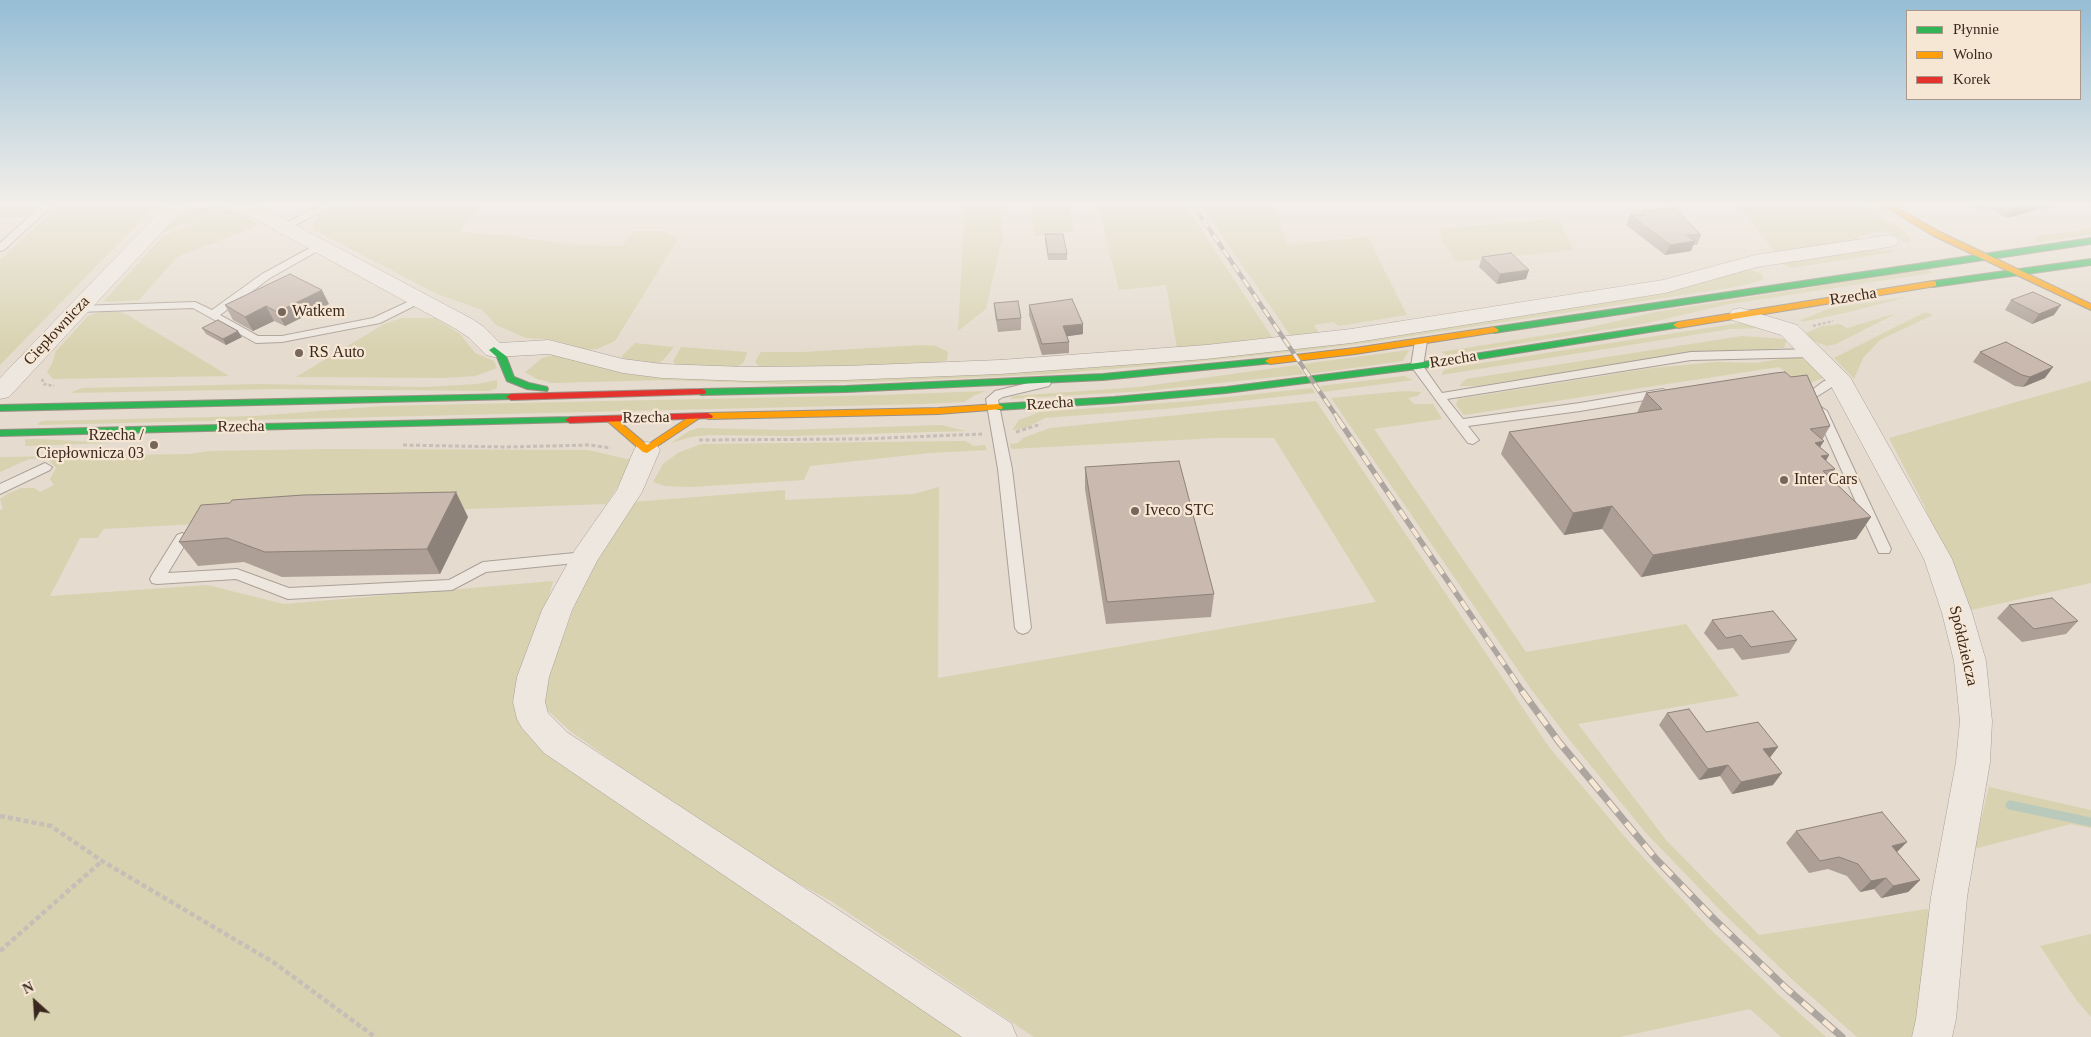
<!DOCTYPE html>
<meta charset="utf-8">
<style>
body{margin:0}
#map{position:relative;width:2091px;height:1037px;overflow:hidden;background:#e5dbce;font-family:Georgia,serif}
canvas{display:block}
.legend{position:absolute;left:1906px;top:10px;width:175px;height:90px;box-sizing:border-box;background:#f6e7d4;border:1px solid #ab9a8b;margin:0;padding:6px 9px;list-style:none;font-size:15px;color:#3a271e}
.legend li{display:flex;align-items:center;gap:10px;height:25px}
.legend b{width:25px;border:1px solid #ab9a8b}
.north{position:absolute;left:10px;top:977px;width:50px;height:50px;-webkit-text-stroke:4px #f6e7d4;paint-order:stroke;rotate:334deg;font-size:14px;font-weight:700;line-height:20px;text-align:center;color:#3a271e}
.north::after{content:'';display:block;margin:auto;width:18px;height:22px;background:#3a271e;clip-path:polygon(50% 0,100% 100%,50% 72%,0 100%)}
</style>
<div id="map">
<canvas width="2091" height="1037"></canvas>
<ul class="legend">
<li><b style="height:6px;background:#30b455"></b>Płynnie</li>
<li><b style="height:6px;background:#ff9f0a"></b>Wolno</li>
<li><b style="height:6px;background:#e5322d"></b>Korek</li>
</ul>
<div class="north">N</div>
</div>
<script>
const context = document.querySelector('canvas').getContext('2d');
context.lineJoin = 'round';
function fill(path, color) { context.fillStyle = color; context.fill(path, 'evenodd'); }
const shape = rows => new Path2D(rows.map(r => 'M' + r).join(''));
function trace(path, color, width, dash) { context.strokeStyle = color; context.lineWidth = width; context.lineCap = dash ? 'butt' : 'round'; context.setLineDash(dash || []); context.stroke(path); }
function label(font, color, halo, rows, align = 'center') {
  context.font = font + ' Georgia,serif'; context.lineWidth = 4.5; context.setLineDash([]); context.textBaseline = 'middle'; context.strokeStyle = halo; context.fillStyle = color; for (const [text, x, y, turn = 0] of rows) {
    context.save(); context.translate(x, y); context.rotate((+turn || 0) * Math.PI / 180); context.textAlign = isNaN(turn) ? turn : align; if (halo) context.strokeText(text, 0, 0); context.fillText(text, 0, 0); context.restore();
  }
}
fill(shape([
 [0,205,39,205,26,217,0,218],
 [59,205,156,205,0,365,0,260],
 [339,205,480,205,460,232,508,236,576,245,622,246,634,231,661,231,678,239,615,341,597,349,586,350,552,340,526,338,496,325,482,310,437,294,314,230,313,222,321,213],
 [965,205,1001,205,1002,239,986,309,958,331],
 [1031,205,1069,205,1075,231,1034,236],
 [1098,205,1185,205,1274,340,1177,348,1166,285,1119,290],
 [1201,205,1270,205,1279,219,1287,245,1368,237,1407,315,1339,326,1333,322,1314,325,1319,333,1292,338],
 [1738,205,1862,205,1903,230,1911,241,1907,243,1885,231,1859,236,1856,240,1775,252],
 [216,206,222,207,159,235,179,216,197,209],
 [227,209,234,211,259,225,177,257,139,300,108,302,104,301,162,237],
 [1558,218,1574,250,1456,262,1441,238,1440,229],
 [2091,229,2091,235,2037,242,2035,241,2036,236],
 [1868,249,1886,251,1898,249,1889,253,1791,268,1781,263],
 [1749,269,1762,274,1763,280,1736,287,1366,343,1295,352,1292,346],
 [1928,269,1933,273,1730,304,1643,324,1447,355,1441,352,1577,330,1655,312],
 [1907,297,1845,313,1802,322,1801,320,1830,308],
 [100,312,120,312,126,314,229,376,53,379,47,372,52,364,56,351,88,316],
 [1925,312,1933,315,1880,340,1863,358,1854,379,1834,358],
 [1897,313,1836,344,1827,346,1808,339,1804,334,1822,326,1840,324,1847,328],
 [401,318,435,318,460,334,475,353,494,361,497,368,475,376,444,378,296,377,384,324],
 [1739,323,1764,328,1731,329,1441,375,1444,370,1456,367],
 [1742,336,1787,339,1784,348,1703,352,1476,386,1459,386,1466,379],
 [635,343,674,347,665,358,658,364,628,361,621,357],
 [922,345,936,346,948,352,947,360,934,365,760,367,755,362,761,352,803,352],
 [681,347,747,352,744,362,735,368,676,365,673,361],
 [1286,348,1290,352,1195,362,1050,374,899,381,783,384,666,380,552,383,537,379,525,372,542,358,554,355,719,377],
 [1409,350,1403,361,1309,374,1303,364],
 [1797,356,1823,370,1823,378,1807,384,1791,376,1779,367,1464,415,1456,405,1458,399,1652,368,1716,362,1756,363],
 [1297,365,1304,374,1145,391,1010,399,1013,396,1139,387],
 [1404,376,1413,380,1323,392,1320,386],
 [497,380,497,388,490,391,277,389,70,393,82,388,259,384,425,387,477,384],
 [2091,381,2091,583,1967,611,1924,505,1889,438],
 [1312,388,1315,393,1176,408,1045,418,1026,428,1012,430,1019,420,1040,412,1190,401],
 [986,391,975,395,964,402,923,404,39,425,38,423,42,421,255,416,383,406,881,395],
 [1404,391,1421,392,1418,396,1408,398,1414,404,1433,404,1442,419,1374,429,1526,652,1686,624,1739,696,1578,724,1666,840,1759,935,1927,909,1934,919,1916,1037,1857,1037,1795,982,1723,913,1646,833,1568,738,1531,689,1331,398],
 [1316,401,1549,747,1630,843,1707,926,1779,995,1826,1037,1781,1037,1750,1009,1620,1037,1034,1037,831,901,731,846,569,730,541,704,547,682,578,596,614,526,632,502,785,490,785,500,914,494,939,487,938,678,1376,602,1274,438,1216,438,1011,449,1010,444,1018,443,1023,438,1050,428],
 [941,425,966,431,790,436,709,435,691,437,671,443,689,431,699,428,784,430],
 [25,439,38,439,114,443,25,446],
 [965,441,974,446,985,445,987,450,930,453,810,466,804,480,691,487,665,486,653,482,663,464,678,453,701,444],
 [329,449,588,450,627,459,633,458,620,483,606,504,468,509,104,529,97,538,80,538,50,596,207,585,284,604,553,581,519,712,979,1037,0,1037,0,510,3,509,0,499,9,493,21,488,34,488,40,492,54,485,50,479,56,468,47,458,29,459,0,472,0,457,189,454,209,451],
 [1989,787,2091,810,2091,828,2071,824,1974,849],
 [2091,934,2091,1017,2077,1001,2040,946]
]), '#d8d2b0');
trace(shape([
 [2010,805,2091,822]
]), '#b9cabc', 9);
const lane = shape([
 [42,205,53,205,4,250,0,251,0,243,42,205],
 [321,205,335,205,287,229,283,230,278,227,321,205],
 [319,243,323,244,324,246,323,248,270,278,220,315,258,336,282,336,373,318,416,298,424,298,426,300,380,323,282,342,256,343,193,308,78,312,72,309,78,306,195,302,212,310,262,274,319,243],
 [1421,338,1427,341,1423,366,1442,393,1691,352,1813,349,1819,353,1813,357,1691,360,1447,399,1463,419,1580,403,1663,389,1669,393,1663,397,1580,411,1468,426,1479,440,1473,444,1468,443,1455,426,1411,366,1415,341,1421,338],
 [1841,378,1847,382,1845,385,1832,387,1813,399,1794,391,1792,388,1798,384,1812,390,1824,381,1841,378],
 [1045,379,1051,383,1049,386,1003,397,998,400,1012,469,1031,628,1028,632,1023,634,1018,632,1015,628,998,469,986,399,995,391,1045,379],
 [1821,407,1827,411,1891,549,1889,553,1879,553,1877,549,1815,411,1821,407],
 [45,463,52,467,50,470,0,494,0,484,45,463],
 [182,533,187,535,189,538,168,573,237,569,289,588,449,580,483,562,585,552,590,553,592,557,590,561,585,562,486,572,452,590,288,599,236,579,157,584,152,583,150,579,152,575,177,535,182,533]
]);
const street = shape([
 [166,205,187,205,9,397,0,399,0,378,166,205],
 [230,205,257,205,271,212,472,319,484,327,500,343,549,340,623,359,662,364,746,367,845,366,1000,360,1206,345,1351,329,1637,284,1663,280,1755,255,1889,235,1896,237,1899,241,1896,245,1889,247,1757,267,1665,293,1351,343,1206,359,1000,374,845,380,746,381,662,378,623,373,549,354,494,357,486,355,468,337,456,329,257,220,233,209,230,205],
 [1740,308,1797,325,1850,377,1952,559,1972,613,1986,661,1992,721,1990,762,1967,897,1956,1019,1952,1037,1912,1037,1916,1019,1931,897,1956,762,1960,721,1954,661,1942,613,1924,559,1831,386,1781,335,1732,320,1729,315,1732,310,1740,308],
 [647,442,656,444,660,450,642,492,597,561,572,610,549,677,545,702,548,713,568,733,1011,1023,1017,1037,962,1037,544,753,522,728,517,719,513,702,517,677,542,610,575,550,617,490,634,450,638,444,647,442]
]);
const fast = shape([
 [2091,238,2091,244,1494,333,1489,330,1494,327,2091,238],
 [2091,259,2091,265,1933,287,1929,284,1933,281,2091,259],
 [1678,322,1681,323,1681,327,1417,369,1226,393,1114,403,998,410,993,407,998,404,1114,397,1226,387,1417,363,1678,322],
 [494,347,506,356,514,377,529,383,547,387,548,389,547,391,527,389,507,381,497,357,489,350,494,347],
 [1270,358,1275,361,1273,363,1103,380,846,392,701,395,696,392,701,389,846,386,1103,374,1270,358],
 [511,394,515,395,516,397,515,399,0,411,0,405,511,394],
 [570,417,574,418,575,420,574,422,0,436,0,430,570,417]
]);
const slow = shape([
 [1882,205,1892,205,1940,232,2091,304,2091,310,1934,236,1882,205],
 [1933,281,1936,282,1936,286,1678,328,1673,325,1678,322,1933,281],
 [1494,327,1499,330,1497,332,1355,354,1270,364,1265,361,1270,358,1355,348,1494,327],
 [998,404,1003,407,1002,409,938,414,708,419,703,416,708,413,938,408,998,404],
 [694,414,698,415,699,417,698,419,647,453,643,452,605,419,606,417,614,417,647,445,694,414]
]);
const jam = shape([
 [701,389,705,390,706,392,705,394,511,400,506,397,511,394,701,389],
 [708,413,713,416,712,418,570,423,565,420,570,417,708,413]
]);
trace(lane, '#aaa097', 2);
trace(street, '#aaa097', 1);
trace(fast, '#9a9086', 2);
trace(slow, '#9a9086', 2);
trace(jam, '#9a9086', 2);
trace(shape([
 [185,225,221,210],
 [1813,326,1833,321],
 [42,379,44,384,54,386]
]), '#c6beb7', 2.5, [3, 2]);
trace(shape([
 [1016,432,1041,424],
 [699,440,860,439,982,434],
 [403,445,505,447,590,445,611,448]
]), '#c6beb7', 3, [4, 2.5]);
trace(shape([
 [0,816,51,826,102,861,273,962,375,1037],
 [0,951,102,861]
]), '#c6beb7', 4.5, [5, 3]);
fill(lane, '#ede7e0');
fill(street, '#ede7e0');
fill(fast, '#30b455');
fill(slow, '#ff9f0a');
fill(jam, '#e5322d');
const railFar2 = shape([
 [1193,205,1339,420]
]);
const railFar1 = shape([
 [1338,419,1523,692]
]);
const rail = shape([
 [1522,691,1559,742,1656,859,1714,919,1787,989,1842,1037]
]);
trace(railFar2, '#ada6a0', 4.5);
trace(railFar1, '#ada6a0', 5.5);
trace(rail, '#ada6a0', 7);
trace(railFar2, '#f6e7d4', 3, [9]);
trace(railFar1, '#f6e7d4', 4, [11]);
trace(rail, '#f6e7d4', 5, [14]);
fill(shape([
 [1972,205,2055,205,2007,218,1986,207,1979,209],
 [1641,211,1701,235,1697,245,1693,245,1691,251,1665,255,1626,225,1630,215,1640,215],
 [1045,234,1067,254,1067,260,1048,260,1045,240],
 [1482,257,1526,279,1497,284,1479,267],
 [2011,300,2054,315,2032,324,2005,310],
 [994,303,1021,318,1021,330,998,332,995,315],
 [329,304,285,326,274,321,253,331,233,320,225,305],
 [1029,305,1083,334,1067,336,1069,342,1069,353,1042,355,1029,315],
 [202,328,242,337,226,345,206,334],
 [1980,352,2045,378,2023,387,2015,386,1973,362],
 [1646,393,1830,426,1822,440,1820,447,1829,455,1826,461,1835,469,1830,478,1871,517,1856,539,1641,577,1602,529,1564,535,1501,454,1509,432,1637,413],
 [1085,467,1214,594,1211,617,1106,624,1085,489],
 [468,517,440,574,282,577,244,562,198,566,179,542],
 [2009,605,2078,621,2066,634,2022,642,1997,618],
 [1712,620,1797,640,1789,653,1742,660,1733,648,1718,650,1704,633],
 [1667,713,1706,732,1778,747,1770,758,1773,785,1732,794,1720,776,1699,780,1659,725],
 [1796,831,1897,852,1920,880,1908,892,1881,898,1874,889,1860,892,1847,876,1828,869,1809,873,1786,843]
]), '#ad9f96');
fill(shape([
 [1981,205,1987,205,1986,207,1979,209],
 [2028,205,2055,205,2007,218,2013,209],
 [1695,241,1691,251,1665,255,1670,245],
 [1529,270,1526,279,1497,284,1500,274],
 [322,290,329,304,285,326,277,312],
 [2061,305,2054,315,2032,324,2039,314],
 [266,306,274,321,253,331,245,317],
 [1083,324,1083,334,1063,337,1063,326],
 [238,331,242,337,226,345,223,339],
 [2053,367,2045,378,2023,387,2030,377],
 [1824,441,1810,463,1815,443],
 [1829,455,1815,477,1821,456],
 [456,492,468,517,440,574,427,549],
 [1612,506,1602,529,1564,535,1573,513],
 [1871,517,1856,539,1641,577,1653,555],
 [1778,747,1769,758,1763,749],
 [1728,765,1720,776,1699,780,1708,769],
 [1782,773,1773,785,1732,794,1741,782],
 [1907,842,1895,854,1892,846],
 [1886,878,1874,889,1860,892,1871,881],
 [1920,880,1908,892,1881,898,1893,886]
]), '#8d827a');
const building = shape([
 [2005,205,2028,205,2013,209,2005,205],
 [1675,208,1701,235,1687,235,1695,241,1670,245,1630,215,1645,215,1641,211,1675,208],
 [1045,234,1063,234,1067,254,1048,254,1045,234],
 [1511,253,1529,270,1500,274,1482,257,1511,253],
 [290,274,322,290,277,312,266,306,245,317,225,305,290,274],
 [2033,292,2061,305,2039,314,2011,300,2033,292],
 [1072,299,1083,324,1063,326,1069,342,1042,344,1029,305,1072,299],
 [1018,301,1021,318,997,320,994,303,1018,301],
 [218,320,238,331,223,339,202,328,218,320],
 [2006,342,2053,367,2030,377,2022,375,1980,352,2006,342],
 [1785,372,1791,377,1807,375,1830,426,1810,429,1824,441,1815,443,1829,455,1821,456,1835,469,1823,471,1871,517,1653,555,1612,506,1573,513,1509,432,1662,409,1646,393,1775,373,1785,372],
 [1179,461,1214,594,1107,602,1085,467,1179,461],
 [456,492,427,549,265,552,227,538,179,542,201,505,230,503,232,500,303,495,456,492],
 [2052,598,2078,621,2034,629,2009,605,2052,598],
 [1773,611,1797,640,1751,647,1741,635,1726,638,1712,620,1773,611],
 [1689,709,1706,732,1758,722,1778,747,1763,749,1782,773,1741,782,1728,765,1708,769,1667,713,1689,709],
 [1882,812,1907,842,1892,846,1920,880,1893,886,1886,878,1871,881,1858,864,1839,857,1820,861,1796,831,1882,812]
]);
fill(building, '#c9b9af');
trace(building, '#8d827a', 1);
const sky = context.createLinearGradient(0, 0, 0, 351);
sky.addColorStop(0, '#95bdd6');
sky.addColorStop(0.58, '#f3efe9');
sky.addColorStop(1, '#f3efe900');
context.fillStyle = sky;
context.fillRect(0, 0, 2091, 351);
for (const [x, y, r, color] of [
 [282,312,5,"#76665c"],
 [299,353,5,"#76665c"],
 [154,445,5,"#76665c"],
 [1784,480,5,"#76665c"],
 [1135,511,5,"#76665c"]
]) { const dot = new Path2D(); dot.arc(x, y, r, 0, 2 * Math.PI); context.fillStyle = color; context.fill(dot); trace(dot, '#f6e7d4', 2); }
label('16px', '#3a271e', '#f6e7d4', [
 ["Rzecha",1853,297,-9],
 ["Ciepłownicza",57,331,-47],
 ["Rzecha",1453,360,-9],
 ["Rzecha",1050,404,-4],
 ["Rzecha",646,418,-1],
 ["Rzecha",241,427,-1],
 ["Spółdzielcza",1963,646,77]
]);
label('16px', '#3a271e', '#f6e7d4', [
 ["Watkem",292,312],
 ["RS Auto",309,353],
 ["Rzecha /",144,436,"right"],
 ["Ciepłownicza 03",144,454,"right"],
 ["Inter Cars",1794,480],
 ["Iveco STC",1145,511]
], 'left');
</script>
